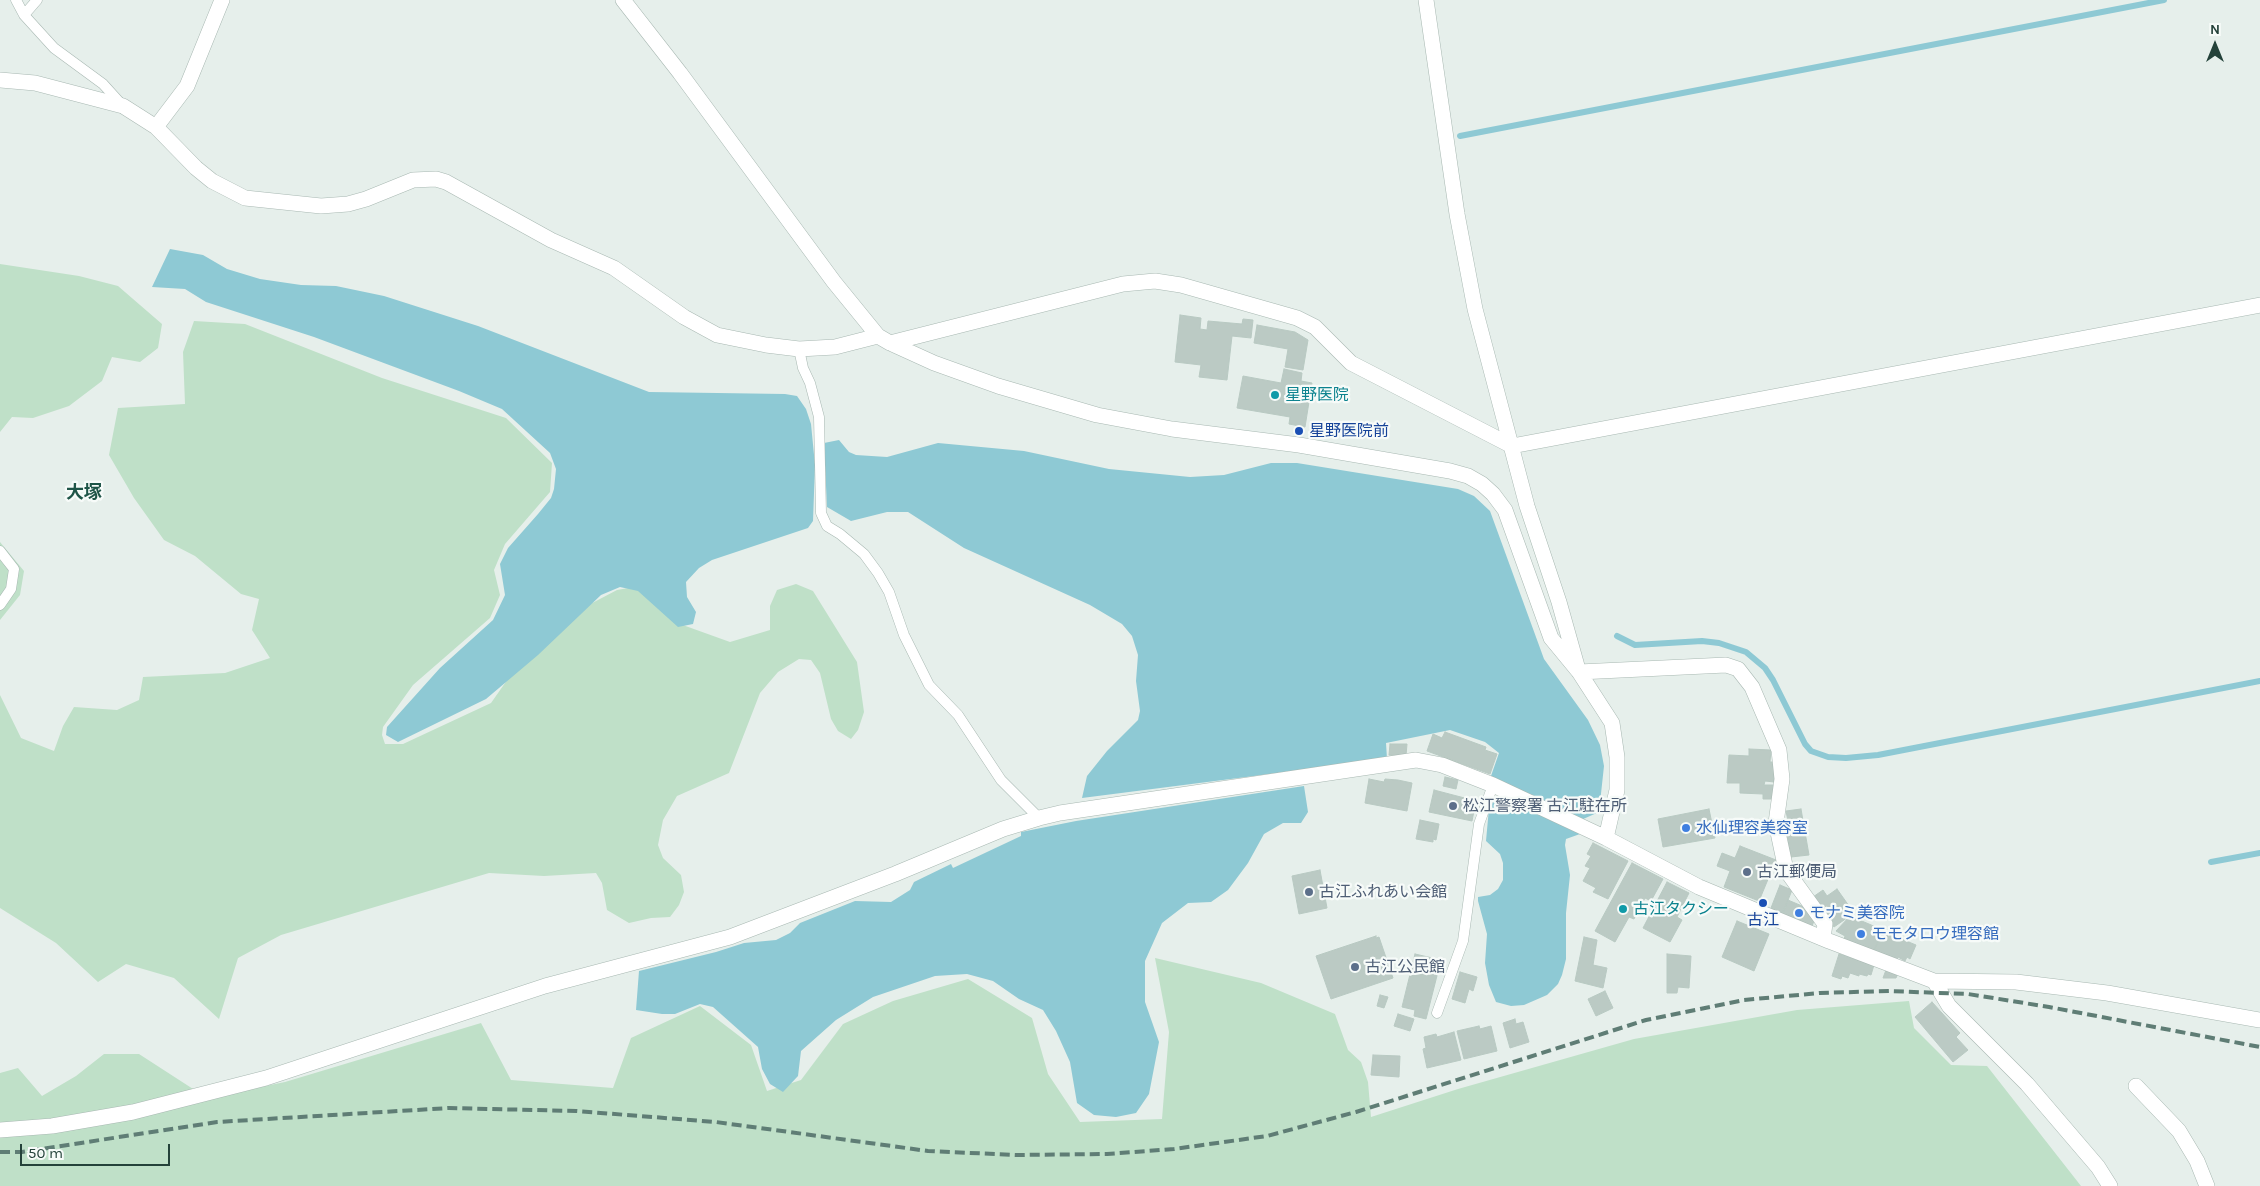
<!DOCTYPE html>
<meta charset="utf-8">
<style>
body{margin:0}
#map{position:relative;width:2260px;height:1186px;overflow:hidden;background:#e6efeb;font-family:Karla,sans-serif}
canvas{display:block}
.north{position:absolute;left:2190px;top:20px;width:50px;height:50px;-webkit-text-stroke:4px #f7fbf9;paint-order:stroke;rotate:0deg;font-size:14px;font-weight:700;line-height:20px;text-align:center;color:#24423a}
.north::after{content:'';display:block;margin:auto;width:18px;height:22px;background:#24423a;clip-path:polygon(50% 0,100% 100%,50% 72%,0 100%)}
.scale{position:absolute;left:20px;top:1144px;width:150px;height:22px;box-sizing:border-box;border:2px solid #24423a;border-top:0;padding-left:6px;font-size:15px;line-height:18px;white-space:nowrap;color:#24423a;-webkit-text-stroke:4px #f7fbf9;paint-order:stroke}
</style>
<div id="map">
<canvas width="2260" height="1186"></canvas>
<div class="north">N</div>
<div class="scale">50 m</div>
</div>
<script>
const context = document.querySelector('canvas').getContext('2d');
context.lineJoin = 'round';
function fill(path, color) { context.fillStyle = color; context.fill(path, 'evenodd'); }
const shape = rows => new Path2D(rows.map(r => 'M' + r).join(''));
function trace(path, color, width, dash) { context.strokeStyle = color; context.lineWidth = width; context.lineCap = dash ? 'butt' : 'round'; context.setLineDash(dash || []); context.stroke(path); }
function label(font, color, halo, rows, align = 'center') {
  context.font = font + ' Karla,"Noto Sans JP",sans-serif'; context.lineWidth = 4.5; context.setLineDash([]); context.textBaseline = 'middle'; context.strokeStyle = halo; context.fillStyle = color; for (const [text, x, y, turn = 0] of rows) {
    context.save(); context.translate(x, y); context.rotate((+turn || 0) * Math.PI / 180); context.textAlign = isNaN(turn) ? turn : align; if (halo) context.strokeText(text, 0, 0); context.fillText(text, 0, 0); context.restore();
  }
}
fill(shape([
 [0,264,79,276,118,286,162,324,158,348,140,362,112,357,102,381,69,406,33,418,12,417,0,432],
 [194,321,245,324,382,378,506,418,552,463,550,492,505,544,494,570,500,595,490,618,413,685,383,727,382,735,385,744,403,744,491,703,517,666,577,611,617,590,634,587,680,624,730,642,770,630,770,606,777,590,796,584,813,591,857,662,864,712,858,730,851,739,838,731,831,719,820,673,811,660,799,659,778,672,760,693,729,773,677,796,663,820,658,845,663,858,681,875,684,892,679,905,670,917,651,918,629,923,607,910,602,883,596,873,544,876,489,873,281,935,238,958,219,1019,174,978,126,964,98,982,56,943,0,908,0,695,21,738,54,751,63,726,74,707,117,710,139,700,143,677,225,673,270,658,252,630,259,599,241,594,195,556,164,540,134,498,109,455,118,408,185,404,183,352],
 [0,542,24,571,20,595,0,620],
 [1155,958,1261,983,1335,1014,1348,1050,1361,1062,1368,1082,1371,1117,1458,1089,1634,1039,1797,1010,1909,1001,1914,1028,1951,1065,1987,1066,2081,1186,0,1186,0,1073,18,1068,42,1096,76,1076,104,1054,139,1054,207,1098,285,1082,481,1023,511,1080,613,1088,631,1038,700,1006,751,1045,767,1091,801,1080,843,1024,893,1001,968,979,1032,1018,1048,1074,1080,1122,1162,1119,1169,1032]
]), '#bfe0c8');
fill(shape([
 [170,249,203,255,227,269,260,279,301,285,336,286,384,296,478,326,649,392,785,394,797,396,806,409,811,424,815,465,813,521,808,528,712,560,699,568,686,582,687,597,696,612,693,624,678,627,638,591,620,587,601,595,538,655,486,699,398,742,386,735,387,727,440,668,493,620,505,595,500,564,508,548,538,514,551,498,554,489,556,469,550,453,502,409,459,391,314,337,206,302,185,289,152,287],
 [839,440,849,452,856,455,887,457,938,443,1024,451,1109,469,1190,477,1224,475,1271,463,1297,463,1458,489,1474,496,1490,511,1544,659,1588,720,1600,745,1604,766,1599,812,1581,820,1491,776,1499,753,1485,742,1450,730,1386,743,1387,759,1082,798,1087,776,1107,751,1138,720,1140,711,1136,681,1138,655,1132,636,1122,624,1090,605,964,548,908,512,887,512,851,521,827,507,824,443],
 [1304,786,1308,812,1301,823,1283,823,1264,834,1248,863,1228,890,1211,902,1188,903,1162,923,1145,961,1145,1002,1159,1042,1149,1094,1136,1113,1116,1117,1094,1115,1077,1103,1070,1062,1056,1031,1043,1010,1019,999,993,981,967,974,935,976,873,997,836,1020,801,1051,798,1076,783,1092,770,1084,762,1069,758,1047,713,1007,700,1004,675,1014,662,1014,636,1010,639,971,716,952,744,943,776,940,790,933,800,923,855,901,891,902,910,890,914,882,951,864,953,868,1021,836,1021,832,1076,821],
 [1500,793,1580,834,1566,839,1565,845,1570,875,1566,913,1566,959,1562,975,1558,984,1547,995,1524,1005,1511,1006,1496,1002,1489,985,1485,963,1487,934,1478,901,1478,897,1490,895,1498,889,1503,880,1503,863,1500,854,1486,841,1489,808]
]), '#8ec9d4');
trace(shape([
 [1460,136,2164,0],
 [1617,636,1635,645,1702,641,1719,643,1746,652,1765,668,1773,680,1805,744,1811,751,1828,757,1846,758,1878,755,2260,681],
 [2211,862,2260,853]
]), '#8ec9d4', 6);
const building = shape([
 [1180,315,1201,318,1200,329,1207,330,1208,321,1242,324,1243,319,1253,320,1251,338,1232,336,1227,380,1199,377,1201,365,1175,362,1180,315],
 [1257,325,1295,332,1308,340,1303,370,1285,367,1288,349,1254,343,1257,325],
 [1284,369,1302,373,1301,381,1312,383,1305,427,1289,424,1290,417,1237,408,1243,376,1281,383,1284,369],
 [1445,732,1486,747,1485,750,1497,754,1490,774,1427,751,1433,734,1442,738,1445,732],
 [1390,744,1407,744,1406,756,1389,755,1390,744],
 [1749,749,1771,750,1770,762,1775,762,1774,782,1765,781,1764,785,1773,785,1772,799,1763,799,1763,794,1740,793,1740,783,1727,783,1729,755,1749,756,1749,749],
 [1445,777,1458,780,1456,789,1443,786,1445,777],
 [1369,779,1384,782,1385,779,1398,780,1412,783,1407,811,1365,803,1369,779],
 [1434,790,1476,801,1472,821,1429,812,1434,790],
 [1709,809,1715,838,1663,847,1658,819,1709,809],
 [1801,809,1809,855,1791,857,1785,822,1788,821,1786,811,1801,809],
 [1420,820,1439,824,1436,840,1433,839,1433,842,1416,839,1420,820],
 [1593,843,1628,861,1608,899,1593,892,1596,888,1583,881,1590,868,1585,866,1591,856,1587,854,1593,843],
 [1740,846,1776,860,1759,901,1724,887,1730,871,1717,866,1722,853,1735,858,1740,846],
 [1632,863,1663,879,1651,901,1645,898,1634,919,1629,917,1615,942,1595,931,1632,863],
 [1320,870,1327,908,1299,914,1292,876,1320,870],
 [1667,882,1689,893,1677,917,1682,920,1670,942,1643,928,1667,882],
 [1780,885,1792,890,1783,913,1771,908,1780,885],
 [1837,889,1854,913,1834,927,1813,897,1823,890,1827,896,1837,889],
 [1788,900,1809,909,1816,916,1812,926,1782,914,1788,900],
 [1850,916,1883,930,1874,951,1844,939,1845,936,1836,931,1850,916],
 [1737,921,1769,934,1754,971,1722,957,1737,921],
 [1882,931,1916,945,1910,959,1907,957,1905,961,1898,957,1896,961,1874,951,1882,931],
 [1376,936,1376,938,1379,937,1393,978,1331,999,1316,956,1376,936],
 [1584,937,1597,940,1593,965,1607,968,1603,988,1575,981,1584,937],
 [1415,954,1441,960,1426,1019,1414,1016,1415,1010,1402,1007,1415,954],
 [1667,954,1691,956,1689,988,1678,987,1677,993,1667,993,1667,954],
 [1839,954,1874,965,1871,975,1868,974,1867,976,1859,974,1859,976,1850,973,1848,978,1842,976,1841,979,1832,976,1839,954],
 [1886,970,1898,973,1896,978,1883,978,1886,970],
 [1460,972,1477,977,1473,991,1469,989,1465,1003,1452,999,1460,972],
 [1605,991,1613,1008,1596,1016,1588,999,1605,991],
 [1380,995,1388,997,1384,1008,1377,1006,1380,995],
 [1932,1002,1960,1033,1956,1037,1968,1050,1953,1062,1915,1017,1932,1002],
 [1398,1014,1414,1019,1410,1031,1394,1026,1398,1014],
 [1515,1019,1516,1024,1523,1022,1529,1042,1510,1048,1503,1023,1515,1019],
 [1479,1026,1480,1029,1491,1026,1497,1051,1464,1059,1457,1031,1479,1026],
 [1454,1032,1461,1060,1427,1068,1423,1049,1426,1048,1424,1037,1436,1034,1437,1037,1454,1032],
 [1373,1055,1400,1056,1399,1077,1371,1075,1373,1055]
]);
fill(building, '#bbcac4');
trace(building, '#b8c9c2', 1);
const lane = shape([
 [16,0,24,15,54,48,103,84,122,105],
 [24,15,37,0],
 [799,349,803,368,810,383,819,417,821,513,827,526,840,534,864,554,878,573,889,592,904,635,929,685,958,715,1001,780,1039,818],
 [0,551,14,569,11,589,0,605],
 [1437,1013,1463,941,1479,824,1493,785]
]);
const street = shape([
 [623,0,680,73,834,282,878,336,890,343,934,363,998,386,1097,415,1172,429,1299,445,1450,471,1468,476,1482,484,1493,494,1505,510,1551,638,1579,672,1612,723,1617,757,1617,790,1606,838],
 [1426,0,1457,214,1475,309,1527,506,1559,602,1577,666],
 [0,80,35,83,123,106,156,127,196,168,212,181,245,198,321,206,348,204,366,199,413,180,436,179,446,182,551,240,614,268,684,317,717,335,766,345,799,349,835,347,878,336],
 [156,127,187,86,222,0],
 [890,343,1123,284,1155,281,1181,285,1297,318,1315,327,1351,363,1512,446,2260,305],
 [1579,672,1726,665,1738,669,1752,687,1779,750,1782,779,1776,823,1786,870,1825,924,1823,938],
 [1934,981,1949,1006,2027,1084,2098,1167,2110,1186],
 [2136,1086,2179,1131,2197,1161,2207,1186],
 [0,1130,52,1126,133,1112,266,1078,545,986,730,937,895,874,1003,829,1039,818,1060,813,1416,760,1442,765,1493,785,1606,838,1699,887,1829,941,1934,981,2016,982,2107,993,2260,1020]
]);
trace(lane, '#a8b8b2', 11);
trace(street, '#a8b8b2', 16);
trace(lane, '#fff', 10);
trace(street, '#fff', 15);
trace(shape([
 [0,1152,22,1152,217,1122,449,1108,576,1111,716,1122,928,1151,1016,1155,1107,1154,1174,1149,1267,1136,1356,1112,1646,1020,1744,1000,1820,993,1889,991,1968,994,2049,1007,2260,1047]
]), '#5f7d75', 4, [10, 5]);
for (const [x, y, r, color] of [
 [1275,395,5,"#0f9aa8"],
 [1299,431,5,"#1a4fb4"],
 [1453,806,5,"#5c6f8a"],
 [1686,828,5,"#3f7fe0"],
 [1747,872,5,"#5c6f8a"],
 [1309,892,5,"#5c6f8a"],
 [1763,903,5,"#1a4fb4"],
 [1623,909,5,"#0f9aa8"],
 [1799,913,5,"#3f7fe0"],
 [1861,934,5,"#3f7fe0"],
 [1355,967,5,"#5c6f8a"]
]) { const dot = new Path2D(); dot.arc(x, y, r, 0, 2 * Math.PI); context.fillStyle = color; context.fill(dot); trace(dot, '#f7fbf9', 2); }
label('16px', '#0d838f', '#f7fbf9', [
 ["星野医院",1285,395],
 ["古江タクシー",1633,909]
], 'left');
label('16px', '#164399', '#f7fbf9', [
 ["星野医院前",1309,431],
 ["古江",1763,920,"center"]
], 'left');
label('16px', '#4e5e75', '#f7fbf9', [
 ["松江警察署 古江駐在所",1463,806],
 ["古江郵便局",1757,872],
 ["古江ふれあい会館",1319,892],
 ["古江公民館",1365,967]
], 'left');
label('16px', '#366cbe', '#f7fbf9', [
 ["水仙理容美容室",1696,828],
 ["モナミ美容院",1809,913],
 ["モモタロウ理容館",1871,934]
], 'left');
label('bold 18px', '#1f5548', '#f7fbf9', [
 ["大塚",84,493]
]);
</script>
